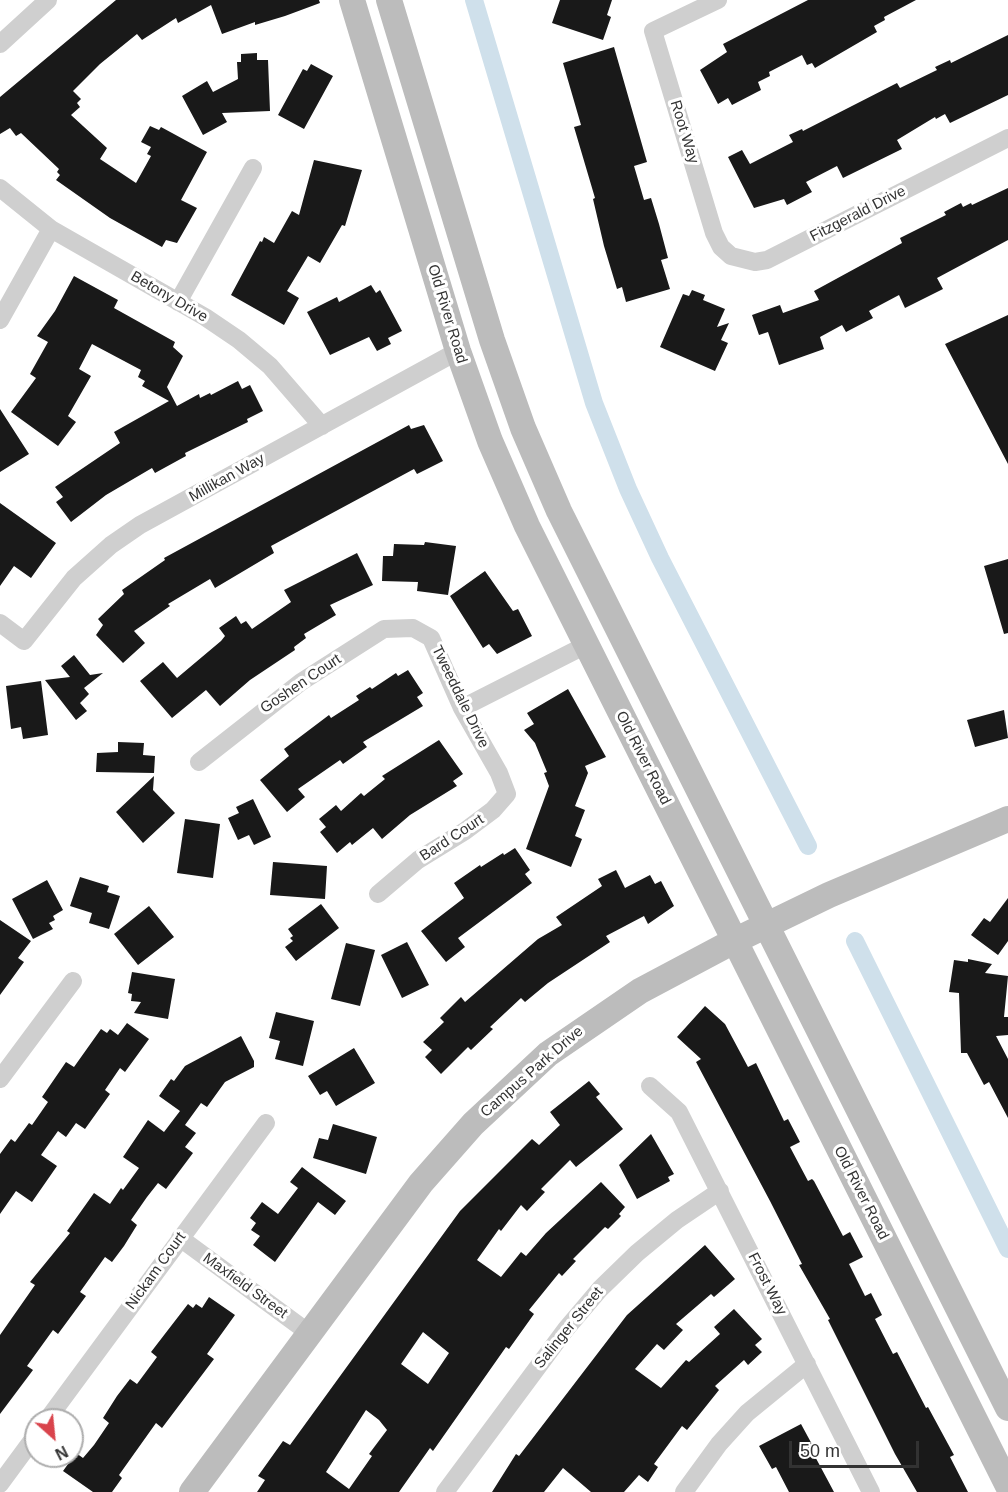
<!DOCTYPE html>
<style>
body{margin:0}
#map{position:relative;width:1008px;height:1492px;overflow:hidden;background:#fff;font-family:Arial,sans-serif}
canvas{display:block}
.north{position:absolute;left:24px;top:1408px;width:60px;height:60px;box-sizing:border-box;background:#fff;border:2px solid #adadad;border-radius:50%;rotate:153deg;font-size:16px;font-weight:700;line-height:24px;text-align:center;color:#323232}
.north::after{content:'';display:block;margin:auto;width:21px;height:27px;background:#d9444c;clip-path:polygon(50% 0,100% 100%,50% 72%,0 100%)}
.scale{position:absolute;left:789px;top:1441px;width:130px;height:27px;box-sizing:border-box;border:3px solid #323232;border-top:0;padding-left:8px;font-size:18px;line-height:21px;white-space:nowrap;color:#323232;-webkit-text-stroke:4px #fff;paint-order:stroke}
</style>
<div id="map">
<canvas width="1008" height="1492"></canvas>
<div class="north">N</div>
<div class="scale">50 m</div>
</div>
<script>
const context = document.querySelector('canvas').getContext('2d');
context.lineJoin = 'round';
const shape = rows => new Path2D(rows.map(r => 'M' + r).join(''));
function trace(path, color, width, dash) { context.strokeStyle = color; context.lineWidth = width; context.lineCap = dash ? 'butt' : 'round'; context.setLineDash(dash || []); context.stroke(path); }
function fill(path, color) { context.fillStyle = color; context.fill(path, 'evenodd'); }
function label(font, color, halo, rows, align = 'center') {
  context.font = font + ' Arial,sans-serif'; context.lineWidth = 6; context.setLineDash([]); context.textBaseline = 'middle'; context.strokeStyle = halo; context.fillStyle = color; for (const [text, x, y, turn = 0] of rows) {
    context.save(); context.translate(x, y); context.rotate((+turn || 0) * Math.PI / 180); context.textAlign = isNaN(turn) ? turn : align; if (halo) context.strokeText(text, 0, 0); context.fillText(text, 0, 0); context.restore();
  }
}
trace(shape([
 [474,0,594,403,628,489,660,558,808,846],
 [855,941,1008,1249]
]), '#cfe0eb', 18);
fill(shape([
 [116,0,319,0,320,3,285,16,255,25,255,22,222,34,211,5,178,23,176,18,142,40,137,34,100,64,73,91,81,99,77,103,80,107,71,115,107,148,100,159,136,183,151,156,147,154,151,147,141,142,150,126,159,130,161,127,207,152,181,200,197,208,177,243,166,240,162,247,110,218,56,180,60,175,57,172,59,169,21,133,16,136,10,128,0,134,0,97],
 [560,0,612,0,607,15,611,17,603,40,552,23],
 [808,0,916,0,884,17,885,20,874,26,877,32,815,68,812,63,807,65,802,55,769,72,770,76,758,82,761,90,732,105,728,98,718,104,700,70,727,52,723,44],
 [1008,35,1008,95,950,123,945,114,936,119,935,117,897,140,902,149,843,178,837,166,806,182,812,192,787,205,784,199,754,208,728,157,742,150,750,164,793,142,789,135,802,129,803,131,897,83,900,88,937,70,935,67,950,60,951,63],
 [614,47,647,162,634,166,644,200,651,198,659,224,668,258,661,260,670,289,626,302,622,287,617,289,604,246,593,199,595,198,574,127,581,125,563,63],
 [257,53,257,60,268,60,270,111,222,113,227,122,203,135,182,96,207,81,213,92,238,79,237,62,241,62,241,54],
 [311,64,333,76,304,129,278,115,303,69,307,71],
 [314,160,362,170,345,226,342,225,320,263,308,256,287,291,299,298,284,325,231,295,260,241,262,242,264,237,274,243,292,211,299,215],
 [1008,188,1008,240,937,278,943,289,905,308,899,295,869,311,873,318,846,332,842,325,820,337,824,349,779,365,768,332,759,335,752,315,780,305,783,313,819,300,814,291,902,243,900,238,946,215,944,212,961,203,963,207,971,203,972,205],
 [74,276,118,300,114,308,175,342,173,347,183,356,167,387,177,406,199,394,200,398,210,393,211,395,238,381,242,389,250,385,263,411,247,419,248,422,185,453,186,456,155,473,152,468,106,495,71,522,56,502,63,497,55,487,120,443,114,432,169,401,142,386,145,381,138,377,141,370,92,344,79,369,91,376,68,416,76,422,58,446,11,412,36,378,30,374,48,342,37,336,55,311],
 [371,285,376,293,380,290,402,331,388,338,391,344,377,351,369,337,330,355,307,312,337,297,339,302],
 [692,290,705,295,703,300,725,309,717,327,729,323,721,340,728,343,715,371,660,347,683,294,689,296],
 [1008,315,1008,464,945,344],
 [0,409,29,454,0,472],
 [409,425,411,429,424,425,443,461,417,474,414,469,271,546,274,553,215,588,210,579,168,604,170,606,134,631,145,643,123,663,96,635,103,625,98,619,124,594,122,590,165,560,164,558],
 [0,503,56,543,31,578,14,566,0,586],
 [425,542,456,546,448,595,417,591,418,582,382,581,383,556,393,556,394,544,424,545],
 [357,553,373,585,330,605,336,615,304,634,306,638,294,647,295,650,250,680,220,706,206,690,172,718,140,681,163,662,177,678,221,641,225,636,219,628,236,616,241,624,246,621,252,629,291,602,284,590],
 [1008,559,1008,633,1004,634,984,566],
 [485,571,513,611,518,609,532,636,497,654,489,644,483,648,450,596],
 [74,655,90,675,103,673,84,688,89,694,80,703,87,711,76,720,45,680,70,677,61,666],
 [408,670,423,693,417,697,423,706,363,742,367,747,343,764,340,760,298,789,305,797,287,812,260,780,289,756,284,749,329,715,331,718,359,700,356,696,370,687,372,689,396,673,398,676],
 [41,681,48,735,23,739,21,727,11,729,6,686],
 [568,689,606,757,585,766,588,773,575,806,585,810,575,836,582,839,571,867,526,849,549,786,544,773,547,772,535,743,524,730,534,724,527,713],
 [1004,710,1008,738,975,747,967,720],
 [439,740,463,774,453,781,457,786,410,815,382,839,373,828,352,845,350,842,337,853,320,832,326,827,319,819,336,805,341,811,361,793,364,796,385,779,382,776],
 [118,742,144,743,143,755,155,756,154,773,96,772,97,753,118,752],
 [154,776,153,790,175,813,143,843,116,812],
 [253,799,271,837,254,845,249,835,238,840,228,818,239,813,236,807],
 [185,819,220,824,213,878,177,873],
 [515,848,530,870,525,874,532,883,458,938,465,947,446,962,421,931,464,898,454,883,480,865,481,867,503,853,504,855],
 [273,862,327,866,325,899,270,895],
 [616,870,625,888,650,875,655,884,661,881,674,906,648,924,644,916,606,936,610,942,548,983,525,1002,521,998,490,1027,493,1029,471,1050,468,1047,441,1074,425,1057,432,1050,423,1042,444,1022,440,1018,461,997,465,1002,538,939,562,925,556,917,602,886,598,879],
 [80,877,109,886,107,892,120,896,109,929,89,923,92,913,70,906],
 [47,880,63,910,53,916,55,920,49,923,53,929,33,939,12,899],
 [1008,898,1008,941,998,955,971,935,984,918,990,922],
 [321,904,339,928,296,961,285,947,293,941,290,938,293,936,288,929],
 [149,906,174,937,138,965,114,934],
 [0,920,31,941,18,958,24,962,0,995],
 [407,942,429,985,402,998,381,955],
 [346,943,375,950,360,1006,331,999],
 [968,959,992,964,985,973,1008,976,1004,1017,1008,1017,1008,1035,996,1036,1008,1059,1008,1118,989,1082,984,1085,967,1053,961,1053,959,993,949,992,954,960,968,962],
 [132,972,175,979,168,1019,134,1013,141,1002,131,1001,132,994,128,993],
 [705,1006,725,1024,748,1067,756,1063,784,1121,788,1119,800,1142,790,1147,808,1181,812,1179,814,1181,843,1236,850,1232,863,1257,849,1264,865,1296,871,1293,882,1315,875,1319,893,1354,897,1352,926,1408,928,1407,954,1455,950,1457,968,1492,917,1492,895,1454,828,1320,830,1319,799,1265,802,1264,770,1201,696,1062,701,1059,677,1037],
 [276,1012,314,1021,303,1066,275,1059,280,1041,269,1038],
 [127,1023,149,1039,125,1072,120,1068,105,1090,110,1094,85,1129,76,1123,66,1137,58,1131,41,1155,57,1166,32,1202,16,1191,0,1214,0,1154,11,1139,15,1142,29,1123,32,1125,48,1102,42,1097,66,1062,74,1067,101,1029,107,1033,110,1029,118,1035],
 [241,1036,254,1061,254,1067,225,1082,207,1107,201,1103,185,1125,196,1133,185,1147,193,1153,166,1189,158,1183,147,1197,131,1220,137,1225,124,1246,112,1262,105,1257,80,1292,86,1296,58,1334,53,1330,27,1366,33,1370,0,1414,0,1335,35,1285,30,1282,70,1233,67,1231,94,1193,110,1204,121,1188,123,1190,139,1168,123,1157,148,1120,164,1132,180,1111,159,1096,171,1079,174,1081,185,1066],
 [354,1048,375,1083,336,1106,327,1091,320,1095,308,1076],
 [589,1081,600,1094,596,1097,623,1129,576,1167,570,1160,541,1189,545,1192,527,1211,521,1205,501,1231,499,1229,477,1260,501,1277,521,1252,526,1256,546,1233,601,1182,625,1207,619,1214,621,1216,608,1229,605,1227,573,1259,576,1261,562,1276,559,1273,529,1310,534,1314,509,1349,506,1347,433,1451,430,1448,399,1492,257,1492,265,1480,258,1476,283,1441,290,1445,460,1211,532,1139,539,1145,560,1125,550,1112],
 [423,1332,449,1353,428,1384,401,1364],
 [366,1410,379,1420,387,1430,369,1454,372,1456,349,1489,326,1472],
 [333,1124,377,1137,366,1174,313,1158,319,1138,328,1140],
 [651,1134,674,1174,668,1177,670,1181,637,1199,619,1165],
 [302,1167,346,1201,335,1215,318,1202,275,1262,253,1245,260,1236,251,1230,256,1223,250,1218,262,1202,278,1214,298,1188,290,1182],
 [705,1245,735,1279,714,1297,711,1294,676,1324,683,1330,664,1350,657,1344,635,1369,661,1388,686,1360,689,1362,720,1334,714,1327,734,1309,762,1339,755,1345,762,1352,748,1365,744,1360,715,1386,719,1390,687,1430,682,1426,654,1464,658,1467,648,1482,639,1475,624,1492,591,1492,563,1468,544,1492,492,1492,516,1454,519,1456,627,1315],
 [209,1297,235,1315,207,1354,214,1359,162,1428,156,1423,119,1475,122,1478,112,1492,93,1492,63,1471,76,1453,83,1458,94,1445,109,1423,103,1418,117,1396,130,1379,137,1384,157,1357,151,1352,188,1304,193,1308,196,1304,202,1308],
 [801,1424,814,1448,811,1449,834,1492,789,1492,776,1467,772,1469,759,1446]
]), '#191919');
trace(shape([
 [718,0,653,31,714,233,721,247,731,256,755,262,767,260,1008,138],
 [0,44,48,0],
 [0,188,51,229,205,317,239,340,270,366,322,426],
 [178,302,253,168],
 [0,320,51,229],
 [0,623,24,641,74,578,111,545,140,525,458,351],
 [462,708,586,645],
 [199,762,301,682,384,629,413,628,431,638,462,708,499,773,507,794,493,810,465,831,418,860,378,894],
 [0,1079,73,981],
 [650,1086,679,1112,871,1492],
 [180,1238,309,1333],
 [47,1420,266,1123],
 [0,1484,36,1435],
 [445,1492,566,1329,600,1289,637,1253,677,1220,720,1191],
 [684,1492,719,1444,747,1413,807,1364]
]), '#cfcfcf', 18);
trace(shape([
 [352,0,458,351,490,441,527,526,1008,1486],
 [389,0,492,340,523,428,559,511,1008,1408],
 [192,1492,421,1183,473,1124,548,1054,640,991,734,941,829,895,1008,819]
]), '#bcbcbc', 26);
label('15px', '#323232', '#fff', [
 ["Root Way",684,132,73],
 ["Fitzgerald Drive",858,214,-27],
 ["Betony Drive",169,297,30],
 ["Old River Road",447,314,73],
 ["Millikan Way",227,478,-29],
 ["Goshen Court",301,684,-34],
 ["Tweeddale Drive",460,697,64],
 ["Old River Road",643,758,63],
 ["Bard Court",452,838,-33],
 ["Campus Park Drive",532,1072,-41],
 ["Old River Road",861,1193,63],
 ["Nickam Court",156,1271,-54],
 ["Frost Way",767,1284,63],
 ["Maxfield Street",245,1286,36],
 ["Salinger Street",569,1328,-51]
]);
</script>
